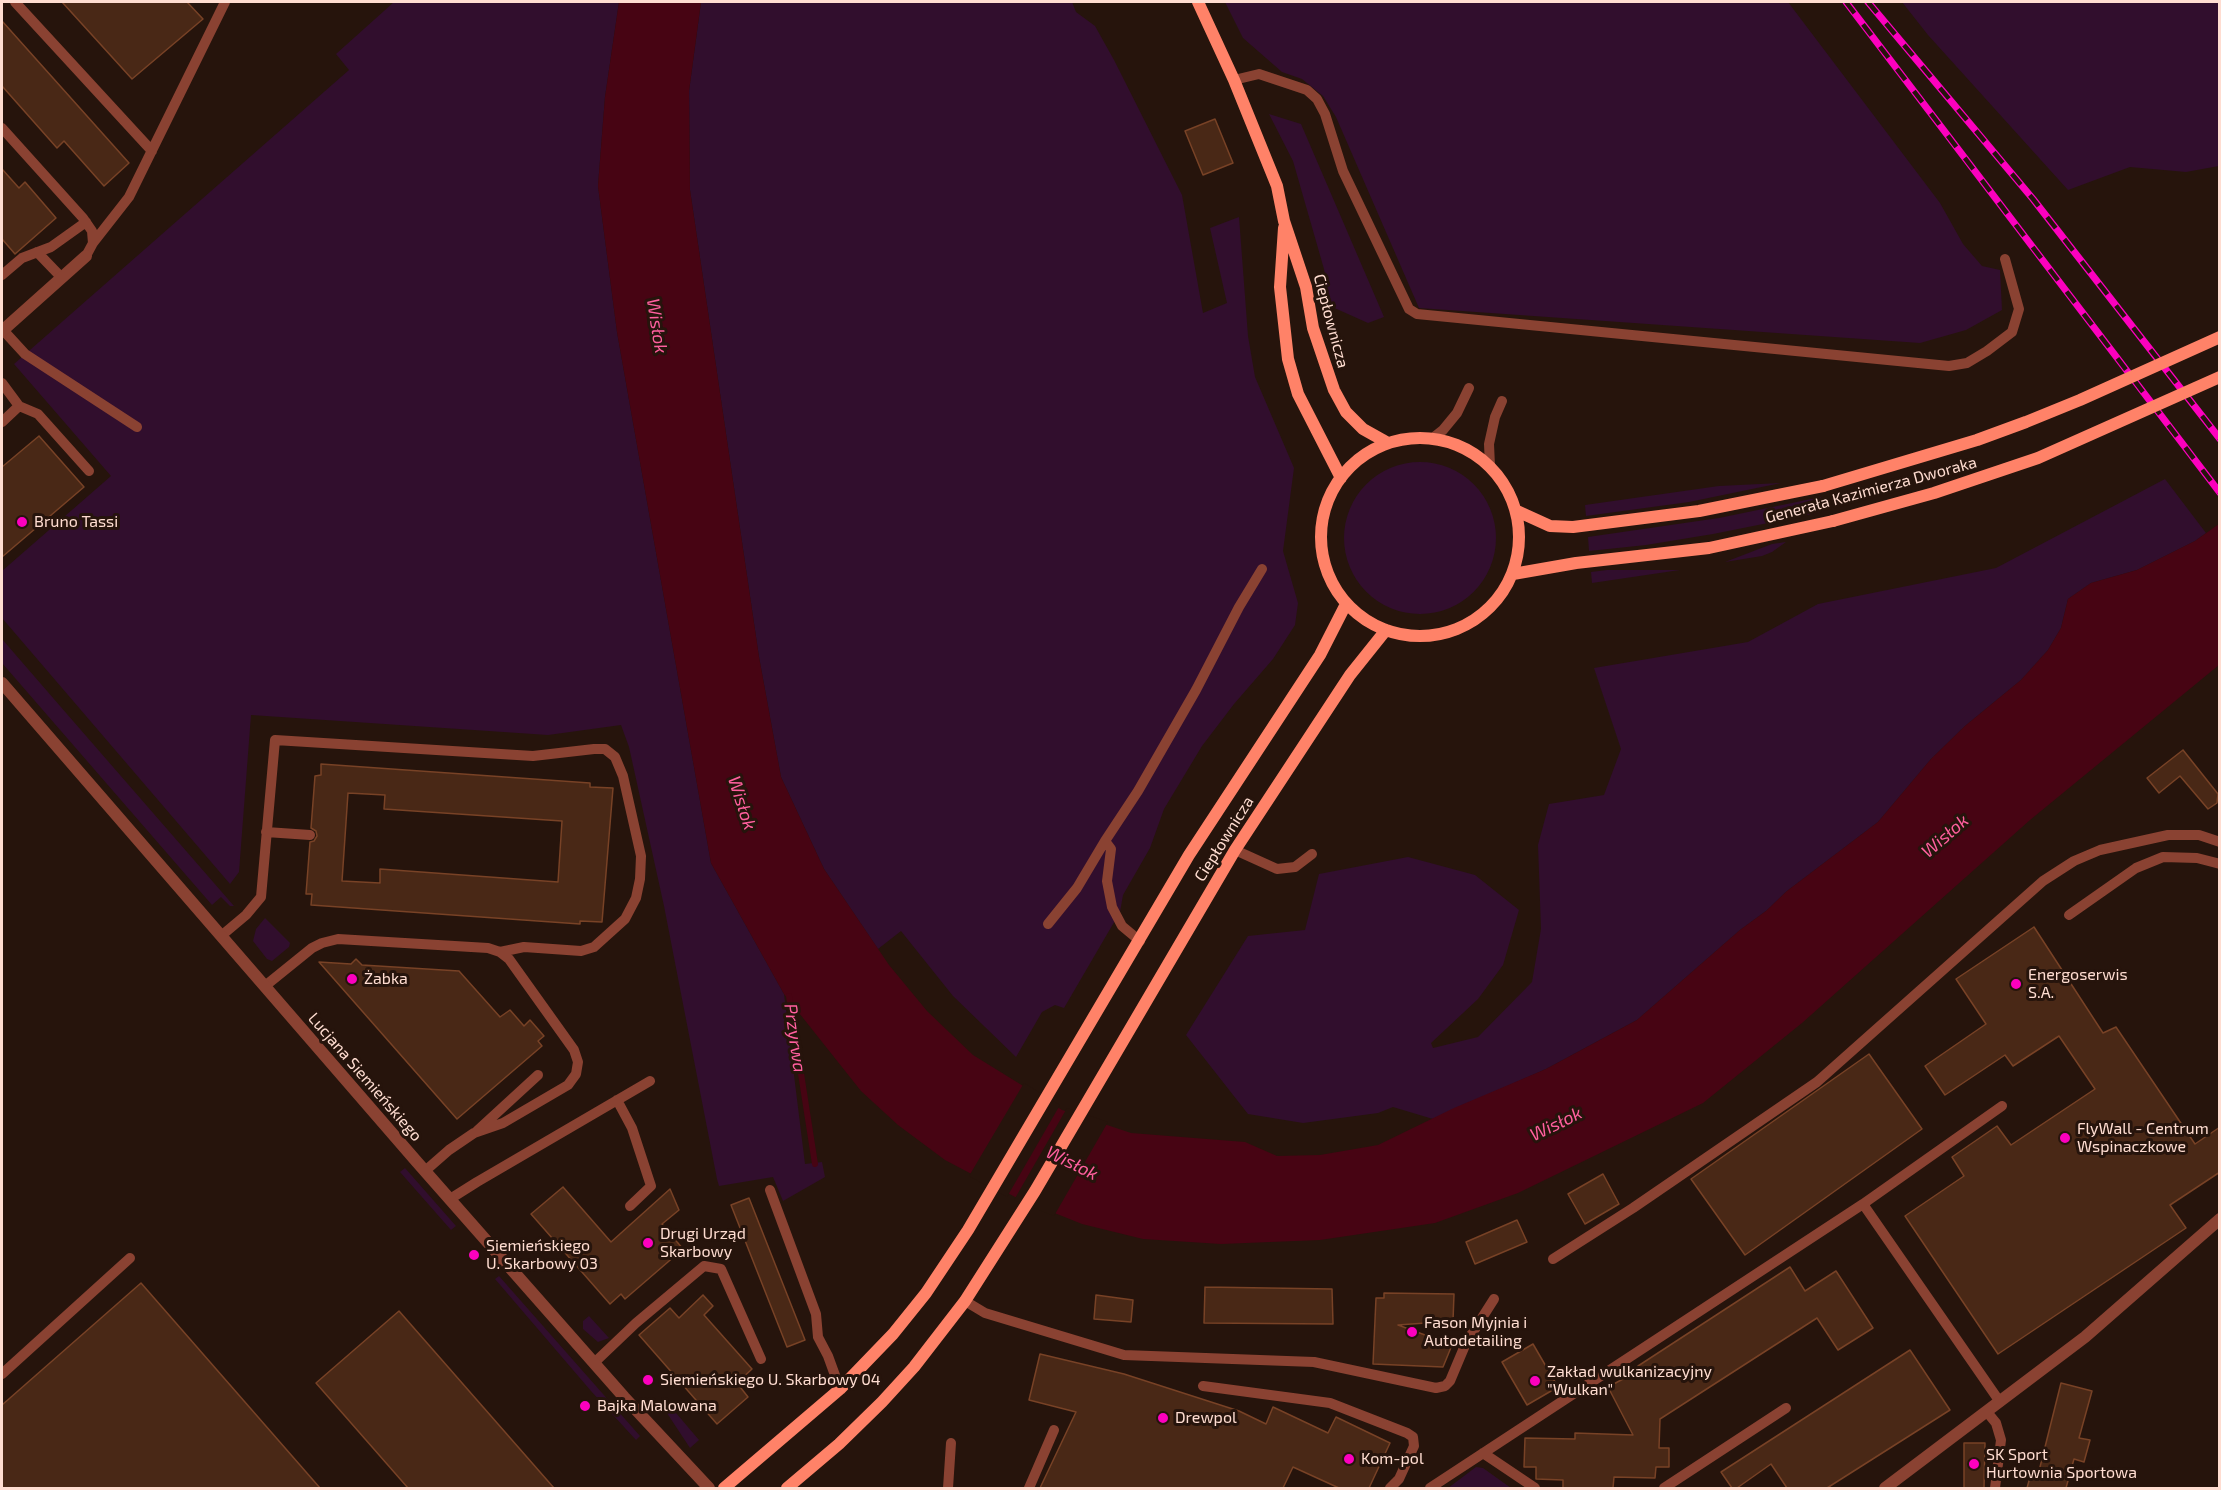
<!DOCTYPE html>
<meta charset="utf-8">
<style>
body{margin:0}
#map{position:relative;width:2221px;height:1490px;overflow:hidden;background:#26140c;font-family:"Exo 2",sans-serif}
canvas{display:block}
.frame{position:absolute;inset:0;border:3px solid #ffddd1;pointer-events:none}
</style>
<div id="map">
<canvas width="2221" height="1490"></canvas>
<div class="frame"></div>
</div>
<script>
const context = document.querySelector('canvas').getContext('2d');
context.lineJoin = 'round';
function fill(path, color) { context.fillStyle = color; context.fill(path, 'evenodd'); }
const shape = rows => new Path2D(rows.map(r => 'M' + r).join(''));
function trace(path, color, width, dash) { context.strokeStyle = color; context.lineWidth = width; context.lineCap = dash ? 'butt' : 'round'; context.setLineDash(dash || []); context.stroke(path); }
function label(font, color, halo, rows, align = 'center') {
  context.font = font + ' "Exo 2",sans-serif'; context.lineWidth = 6; context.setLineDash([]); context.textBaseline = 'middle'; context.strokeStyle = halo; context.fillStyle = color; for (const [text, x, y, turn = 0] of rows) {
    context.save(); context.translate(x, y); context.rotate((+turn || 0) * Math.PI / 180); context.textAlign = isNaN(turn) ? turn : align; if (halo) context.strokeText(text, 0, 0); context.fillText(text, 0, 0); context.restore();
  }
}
fill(shape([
 [394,2,619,2,605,97,598,186,617,332,711,863,784,994,805,1164,822,1162,825,1177,783,1201,773,1177,719,1186,717,1179,664,906,629,747,621,725,548,735,251,715,239,872,230,884,2,618,2,571,111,476,14,364,349,70,336,54],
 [701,2,1072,2,1076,12,1095,26,1114,60,1182,195,1203,313,1227,303,1210,228,1239,217,1248,336,1255,377,1294,468,1283,551,1298,603,1295,625,1273,659,1234,704,1202,746,1164,809,1150,848,1123,895,1120,912,1064,1008,1055,1005,1042,1012,1016,1057,953,996,901,931,878,949,824,869,781,777,759,657,690,190,689,91],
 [1225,2,1788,2,1940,203,1963,244,1982,266,2000,270,2002,310,1966,330,1920,343,1419,308,1336,117,1323,96,1302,79,1282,72,1243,38],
 [1902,2,2219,2,2219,166,2186,172,2130,167,2068,190,1928,35],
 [1269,114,1301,124,1384,317,1368,323,1330,306,1324,269,1293,161],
 '1344 538a76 76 0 1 1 152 0a76 76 0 1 1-152 0Z',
 [2165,479,2206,533,2195,541,2137,570,2091,583,2068,599,2061,628,2048,650,2021,680,1965,726,1931,759,1878,822,1787,891,1766,911,1740,930,1637,1020,1546,1069,1433,1119,1393,1107,1378,1113,1303,1123,1248,1114,1186,1035,1248,936,1305,930,1319,874,1408,857,1475,875,1519,910,1503,965,1478,999,1431,1043,1433,1048,1478,1037,1532,982,1541,929,1538,845,1549,804,1604,795,1621,749,1594,668,1748,642,1818,604,1996,568],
 [1781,483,1689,502,1586,516,1585,505,1719,486],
 [1821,497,1824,511,1808,515,1713,534,1646,545,1589,551,1588,537,1719,518],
 [1786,542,1772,552,1762,556,1725,562,1772,544],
 [1607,570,1680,570,1592,583,1591,572],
 [2,639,60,706,234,906,230,906,221,897,212,905,2,663],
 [265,918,290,943,289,947,272,961,267,959,253,941,256,929],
 [405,1168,456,1226,451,1230,400,1172],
 [499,1276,640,1436,636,1440,591,1391,495,1279],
 [589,1316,609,1338,598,1342,583,1329,583,1321],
 [665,1400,699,1440,690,1448,661,1404],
 [1476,1467,1483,1468,1511,1488,1448,1488]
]), '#310e2d');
fill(shape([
 [619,2,701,2,689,91,690,190,759,657,781,777,824,869,889,965,927,1011,973,1055,1062,1110,1131,1133,1245,1142,1277,1156,1320,1155,1378,1145,1454,1108,1546,1069,1637,1020,1740,930,1766,911,1787,891,1878,822,1931,759,1965,726,2021,680,2048,650,2061,628,2068,599,2091,583,2137,570,2195,541,2219,524,2219,665,2030,820,1802,1023,1703,1103,1518,1193,1435,1223,1320,1240,1221,1244,1143,1239,1082,1224,1017,1198,945,1160,898,1125,861,1091,784,994,711,863,617,332,598,186,605,97]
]), '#470413');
fill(shape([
 [1024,1083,1060,1105,1007,1197,969,1176],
 [1067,1108,1108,1122,1054,1216,1014,1200]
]), '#26140c');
trace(shape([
 [789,996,815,1164]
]), '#470413', 6);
const building = shape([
 [62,2,187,2,203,19,132,79,62,2],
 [2,21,129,163,104,186,64,141,57,148,2,86,2,21],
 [1215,119,1233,163,1203,175,1185,131,1215,119],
 [2,169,19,188,25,182,56,218,15,254,2,239,2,169],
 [39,436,84,487,2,557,2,467,39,436],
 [2183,750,2218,794,2217,803,2208,809,2180,776,2159,793,2147,778,2183,750],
 [321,764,590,783,590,787,613,788,602,922,580,921,580,924,311,905,312,894,306,894,310,842,314,841,317,836,316,831,311,828,315,776,321,775,321,764],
 [348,793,385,795,384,809,562,821,558,882,380,869,380,883,342,881,348,793],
 [2034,927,2103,1033,2116,1027,2195,1144,2220,1127,2220,1172,2170,1205,2186,1228,1998,1354,1905,1216,1964,1176,1952,1157,1997,1126,2011,1145,2095,1089,2059,1036,2013,1066,2005,1055,1945,1095,1925,1066,1986,1024,1956,979,2034,927],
 [356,959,362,965,459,971,500,1017,510,1010,524,1026,530,1020,544,1036,538,1041,542,1046,457,1119,319,962,351,964,356,959],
 [1869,1054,1922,1129,1745,1255,1691,1179,1869,1054],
 [1603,1174,1619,1204,1585,1224,1568,1194,1603,1174],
 [563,1187,611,1242,670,1189,679,1210,662,1224,683,1249,625,1299,621,1294,610,1304,531,1214,563,1187],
 [749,1198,805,1340,787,1347,731,1205,749,1198],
 [1517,1220,1527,1242,1475,1264,1466,1242,1517,1220],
 [1790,1267,1805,1291,1836,1271,1873,1328,1838,1350,1817,1318,1660,1419,1659,1448,1669,1448,1669,1467,1656,1467,1655,1478,1614,1477,1613,1488,1563,1488,1563,1480,1536,1479,1536,1467,1524,1467,1525,1438,1575,1439,1575,1433,1633,1435,1608,1387,1640,1370,1638,1366,1790,1267],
 [141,1283,320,1488,2,1488,2,1405,141,1283],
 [1205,1287,1332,1289,1333,1324,1204,1323,1205,1287],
 [1384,1293,1454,1294,1453,1321,1398,1325,1452,1345,1443,1367,1373,1364,1376,1298,1384,1298,1384,1293],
 [703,1295,713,1306,704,1315,752,1369,737,1383,748,1397,717,1424,639,1335,670,1308,679,1318,703,1295],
 [1096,1295,1133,1300,1131,1322,1094,1319,1096,1295],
 [399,1311,554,1488,408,1488,316,1383,399,1311],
 [1533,1344,1558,1387,1527,1405,1502,1362,1533,1344],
 [1910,1350,1950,1410,1827,1488,1787,1488,1771,1464,1737,1488,1732,1488,1721,1472,1910,1350],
 [1040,1354,1124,1374,1239,1411,1266,1424,1273,1407,1328,1433,1336,1417,1390,1443,1369,1488,1339,1488,1293,1467,1283,1488,1040,1488,1076,1412,1029,1400,1040,1354],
 [2061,1383,2092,1391,2079,1438,2090,1440,2084,1462,2074,1459,2066,1488,2027,1488,2032,1470,2039,1471,2061,1383],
 [1964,1443,1985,1443,1984,1488,1964,1488,1964,1443]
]);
fill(building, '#492816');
trace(building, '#784226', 1.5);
trace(shape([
 [15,2,152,151],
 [1234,80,1259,74,1307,90,1317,99,1325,114,1343,171,1409,309,1417,314,1949,366,1967,363,1987,351,2012,332,2019,309,2005,259],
 [2,128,83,218,92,231,93,243,86,256],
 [93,243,129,197,225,2],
 [37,252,62,278],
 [2,275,22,258,51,247,86,222],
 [3,330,25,354,137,427],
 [2,383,19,406,2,422],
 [19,406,38,414,89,471],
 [1433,438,1443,430,1457,413,1469,388],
 [1490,466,1489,444,1495,417,1502,401],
 [266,832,310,835],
 [1105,841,1111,849,1107,881,1112,907,1122,926,1140,941],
 [1235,850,1277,869,1295,867,1312,854],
 [2069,915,2136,868,2163,857,2197,858,2220,864],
 [1048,924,1077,888,1105,841,1138,791,1196,690,1239,607,1262,569],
 [221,936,246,915,261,897,275,740,533,756,594,749,605,749,615,757,623,776,641,856,640,879,636,898,625,919,594,947,581,951,524,947,500,952],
 [265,986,312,948,322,943,338,939,488,948,500,952,509,959,574,1050,578,1062,576,1074,568,1085,503,1123,474,1133,449,1150,425,1171],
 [617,1100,632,1128,651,1186,630,1206],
 [477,1131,538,1075],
 [770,1190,816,1314,818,1337,828,1356,840,1389],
 [450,1199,477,1182,650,1081],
 [1863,1204,2000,1402],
 [1553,1259,1633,1208,1817,1082,2043,881,2074,861,2100,850,2168,835,2199,835,2220,842],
 [965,1301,985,1313,1124,1355,1314,1362,1436,1388,1445,1386,1450,1381,1466,1343,1494,1299],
 [594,1363,636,1323,704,1266,721,1269,761,1359],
 [2,1374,130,1258],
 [1203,1386,1330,1403,1407,1433,1413,1437,1414,1446,1399,1479,1390,1488],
 [1987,1412,1996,1423,2001,1440,1995,1488],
 [1483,1453,1535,1488],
 [948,1488,951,1443],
 [1029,1488,1054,1430],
 [1430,1488,1863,1204,2002,1106],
 [1664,1488,1786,1408]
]), '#8a4232', 10);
trace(shape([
 [2,331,86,256],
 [1885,1488,2085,1337,2220,1219]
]), '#8a4232', 12);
trace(shape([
 [2,683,417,1162,624,1397,709,1488]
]), '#8a4232', 12);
trace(shape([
 [1198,2,1234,80,1277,186,1284,221,1306,287,1313,328,1334,390,1346,412,1363,429,1388,443],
 [1284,228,1280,287,1288,359,1298,394,1341,478],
 '1321 537a99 99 0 1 1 198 0a99 99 0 1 1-198 0Z',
 [1517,511,1550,526,1573,527,1699,511,1823,486],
 [1513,574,1576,563,1709,548,1833,521],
 [724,1488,840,1389,893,1334,926,1293,968,1230,1189,855,1320,655,1345,606],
 [787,1488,839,1444,882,1402,914,1367,965,1301,1035,1191,1235,850,1350,675,1386,630]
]), '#ff8268', 12);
const rail = shape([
 [1846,2,2220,493],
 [1868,2,2033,199,2220,439]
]);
trace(rail, '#fc00be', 7);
trace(rail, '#26140c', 4.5, [14]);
trace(shape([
 [1823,486,1977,440,2026,422,2080,400,2220,337],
 [1833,521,1934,493,2038,458,2220,377]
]), '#ff8268', 12);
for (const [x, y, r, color] of [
 [22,522,6,"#fc00be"],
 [352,979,6,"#fc00be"],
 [2016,984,6,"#fc00be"],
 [2065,1138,6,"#fc00be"],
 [648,1243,6,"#fc00be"],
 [474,1255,6,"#fc00be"],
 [1412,1332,6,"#fc00be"],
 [648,1380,6,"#fc00be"],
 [1535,1381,6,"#fc00be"],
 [585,1406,6,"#fc00be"],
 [1163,1418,6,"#fc00be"],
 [1349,1459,6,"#fc00be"],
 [1974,1464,6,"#fc00be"]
]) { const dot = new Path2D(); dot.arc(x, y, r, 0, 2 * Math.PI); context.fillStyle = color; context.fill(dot); trace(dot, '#26140c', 2); }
label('16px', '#ffddd1', '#26140c', [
 ["Ciepłownicza",1331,321,75],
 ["Generała Kazimierza Dworaka",1871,490,-15],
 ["Ciepłownicza",1224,839,-58],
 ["Lucjana Siemieńskiego",365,1077,49]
]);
label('16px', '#ffddd1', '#26140c', [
 ["Bruno Tassi",34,522],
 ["Energoserwis",2028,975],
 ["S.A.",2028,993],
 ["Żabka",364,979],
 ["FlyWall - Centrum",2077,1129],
 ["Wspinaczkowe",2077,1147],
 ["Drugi Urząd",660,1234],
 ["Skarbowy",660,1252],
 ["Siemieńskiego",486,1246],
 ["U. Skarbowy 03",486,1264],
 ["Fason Myjnia i",1424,1323],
 ["Autodetailing",1424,1341],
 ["Zakład wulkanizacyjny",1547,1372],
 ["\"Wulkan\"",1547,1390],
 ["Siemieńskiego U. Skarbowy 04",660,1380],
 ["Bajka Malowana",597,1406],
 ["Drewpol",1175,1418],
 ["SK Sport",1986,1455],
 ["Hurtownia Sportowa",1986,1473],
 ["Kom-pol",1361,1459]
], 'left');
label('italic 18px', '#ff5f9e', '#26140c', [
 ["Wisłok",657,326,81],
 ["Wisłok",742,803,72],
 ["Wisłok",1945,836,-41],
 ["Przyrwa",795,1038,82],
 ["Wisłok",1556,1124,-26],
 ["Wisłok",1072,1163,26]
]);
</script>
